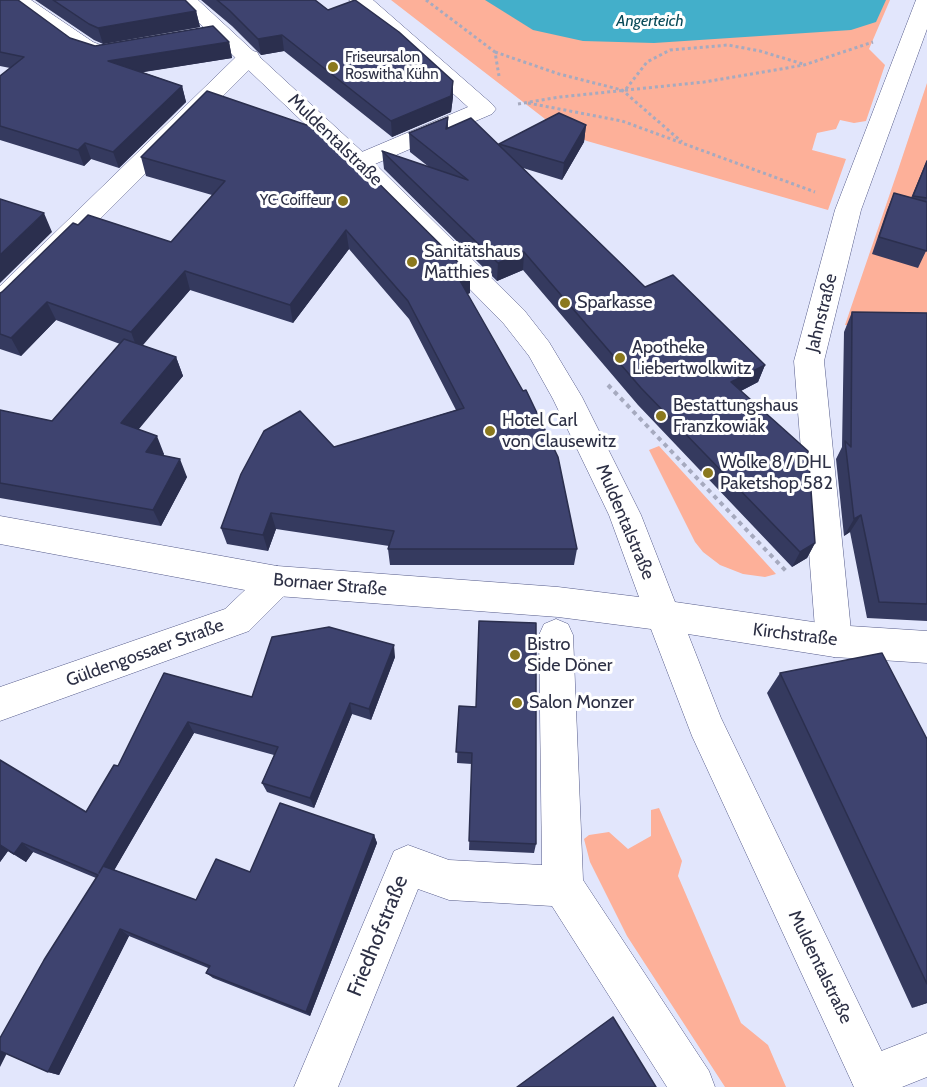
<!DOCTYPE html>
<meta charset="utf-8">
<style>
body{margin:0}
canvas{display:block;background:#e2e6fc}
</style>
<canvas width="927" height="1087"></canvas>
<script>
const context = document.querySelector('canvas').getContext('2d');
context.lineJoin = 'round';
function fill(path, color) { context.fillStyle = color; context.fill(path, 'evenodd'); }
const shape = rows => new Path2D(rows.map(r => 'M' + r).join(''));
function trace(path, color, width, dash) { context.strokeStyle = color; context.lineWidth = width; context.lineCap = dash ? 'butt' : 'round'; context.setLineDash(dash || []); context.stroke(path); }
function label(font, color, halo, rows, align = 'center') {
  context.font = font + ' Cabin,sans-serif'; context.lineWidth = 6; context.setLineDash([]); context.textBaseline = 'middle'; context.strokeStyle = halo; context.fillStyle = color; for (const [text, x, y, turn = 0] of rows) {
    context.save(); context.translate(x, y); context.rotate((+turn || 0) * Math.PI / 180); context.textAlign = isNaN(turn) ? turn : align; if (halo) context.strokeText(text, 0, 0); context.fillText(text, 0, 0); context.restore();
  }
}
fill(shape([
 [391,0,890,0,869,49,885,65,866,121,854,123,840,120,836,129,817,133,812,150,846,159,828,210,587,141,558,129],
 [927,83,927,326,845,325,898,170],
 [659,446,776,574,765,577,743,574,720,565,703,552,695,542,649,450],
 [659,808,682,861,678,876,741,1023,768,1045,786,1087,725,1087,627,936,590,862,584,839,589,835,609,832,628,849,651,836,651,810]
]), '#fdb099');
fill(shape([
 [485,0,886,0,876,22,851,30,654,43,583,41,533,30]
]), '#43afca');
const minor = shape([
 [6,0,31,0,93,42,103,46,114,44,122,46,125,51,122,56,101,60,77,52,6,0],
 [349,0,373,0,492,104,496,109,492,114,368,167,359,170,350,167,347,162,350,157,468,107,349,0],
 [916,0,927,0,927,29,861,210,824,361,852,641,846,652,834,657,822,652,816,641,794,361,835,210,916,0],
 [249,50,257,52,260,57,257,62,10,309,0,312,0,286,241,52,249,50],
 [277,566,289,571,294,581,289,591,249,631,0,721,0,687,225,609,265,571,277,566],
 [556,619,568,624,573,635,583,880,709,1071,715,1087,667,1087,552,906,449,900,418,889,338,1087,294,1087,394,851,408,845,449,860,542,865,539,635,544,624,556,619],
 [927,1033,927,1077,902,1087,854,1087,850,1077,856,1061,927,1033]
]);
const major = shape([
 [175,0,198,0,368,157,524,310,549,342,582,397,641,515,675,602,834,625,927,631,927,663,834,657,688,634,721,718,899,1087,854,1087,692,736,651,629,558,617,277,596,0,544,0,516,277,566,558,587,639,597,609,515,553,399,529,356,504,324,350,167,175,0]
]);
trace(minor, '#555b8a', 1);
trace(major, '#555b8a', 1);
trace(shape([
 [426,0,495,52,499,76],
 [495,52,559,74,622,90,682,142],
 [626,89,647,62,670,50,728,45,760,51,803,64],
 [528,103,622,121,815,192],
 [518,104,560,97,704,82,804,65,873,42]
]), '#a6aabf', 3, [3, 3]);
trace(shape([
 [608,385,786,571]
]), '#a6aabf', 4, [4.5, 4.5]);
fill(minor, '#fff');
fill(major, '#fff');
fill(shape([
 [0,0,70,38,95,46,229,42,232,58,142,72,182,86,186,102,119,168,91,159,84,166,0,140,0,76,10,68,0,66],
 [35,0,185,0,196,11,200,27,103,44,94,40],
 [201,0,315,0,328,10,453,81,453,97,451,112,392,137,284,51,261,55,232,26],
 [207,91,470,274,470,293,467,294,577,549,574,565,390,565,388,549,389,546,276,529,268,551,227,544,221,528,334,447,456,410,409,319,349,249,293,323,190,290,142,345,176,357,183,376,138,429,164,454,163,456,187,477,161,526,0,498,0,410,52,421,120,344,56,320,21,356,0,349,0,293,2,292,78,225,171,242,212,195,146,176,141,157],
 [448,117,448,128,499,144,586,125,584,142,562,180,523,168,645,287,765,365,758,382,741,391,815,543,807,558,792,567,638,405,523,270,497,281,384,169,382,151,429,167,410,152,409,133],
 [927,160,927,249,918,268,872,254,887,210,894,193,911,198],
 [852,312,927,313,927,621,867,618,850,532,844,536,836,459,842,447,844,332],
 [395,657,371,720,352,714,314,808,267,792,262,783,274,755,194,733,114,870,196,900,250,872,374,835,377,843,310,1016,213,978,206,973,208,968,129,936,59,1075,48,1072,96,878,33,852,26,862,8,851,0,862,0,760,86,812,118,766,164,673,252,697],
 [780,673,927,739,927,1003,912,1008,767,693],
 [459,706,536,844,534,853,469,850,472,764,457,763]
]), '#353a5f');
fill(shape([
 [196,11,200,27,103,44,98,28],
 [282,35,284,51,261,55,258,39],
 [229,42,232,58,113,77,108,61],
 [453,81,453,97,451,112,392,137,391,121],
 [182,86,186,102,119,168,113,152],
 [586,125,584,142,562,180,564,163],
 [85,143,91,159,84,166,78,150],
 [44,213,52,232,0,283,0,255],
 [346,230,349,249,293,323,290,305],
 [524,252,523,270,497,281,498,263],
 [185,271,190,290,138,351,131,332],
 [470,274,470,293,459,298,459,279],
 [47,302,56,320,21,356,11,338],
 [176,357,183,376,129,441,121,423],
 [765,365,758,382,725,399,731,382],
 [157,436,164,454,154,470,146,452],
 [180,459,187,477,161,526,153,510],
 [271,513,276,529,268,551,263,535],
 [861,515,850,532,844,536,854,519],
 [815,543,807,558,792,567,800,552],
 [394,645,395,657,371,720,369,709],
 [350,703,352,714,314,808,310,798],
 [188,722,194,733,108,881,99,873],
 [374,835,377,843,310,1016,306,1012],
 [22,843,33,852,26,862,14,854],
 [0,845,8,851,0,862],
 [120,929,129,936,59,1075,48,1072],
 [927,1002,927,1003,912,1008],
 [0,1049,7,1053,0,1067]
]), '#2b2f4e');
const building = shape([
 [0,0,18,0,70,38,95,46,213,26,229,42,108,61,182,86,113,152,85,143,78,150,0,126,0,76,24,57,0,52,0,0],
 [53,0,185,0,196,11,98,28,89,24,53,0],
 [217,0,315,0,328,10,355,0,399,32,453,81,451,96,391,121,282,35,258,39,229,10,217,0],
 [207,91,327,132,470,274,459,279,523,391,526,390,558,457,577,549,388,549,394,531,271,513,263,535,221,528,241,474,264,431,300,411,334,447,464,408,408,301,346,230,290,305,185,271,131,332,47,302,11,338,0,334,0,293,2,292,73,223,78,225,88,215,171,242,225,181,141,157,207,91],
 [559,113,586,125,564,163,499,144,559,113],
 [448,117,446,129,471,118,645,287,673,275,765,365,731,382,808,451,815,543,800,552,641,388,524,252,498,263,382,151,468,180,409,133,448,117],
 [927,161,927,198,913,196,927,161],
 [894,193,927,202,927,251,879,237,894,193],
 [0,199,44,213,0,255,0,199],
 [852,312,927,313,927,604,879,602,861,515,854,519,845,441,851,447,852,312],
 [124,339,176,357,121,423,157,436,146,452,180,459,153,510,0,483,0,410,52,421,124,339],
 [479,621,536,623,536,844,469,841,472,753,456,752,459,706,476,707,479,621],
 [329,627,394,645,369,709,350,703,310,798,262,783,278,747,188,722,99,873,103,866,196,900,216,859,250,872,280,803,374,835,306,1012,206,973,210,966,120,929,48,1072,0,1051,0,1038,44,960,98,875,22,843,14,854,0,845,0,760,86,812,114,765,118,766,164,673,252,697,272,637,329,627],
 [882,653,927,739,927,984,780,673,882,653],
 [613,1017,656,1087,517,1087,613,1017]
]);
fill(building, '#3e436f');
trace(building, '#2b2f4e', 1.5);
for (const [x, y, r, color] of [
 [333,67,6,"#8b791e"],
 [343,201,6,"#8b791e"],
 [412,262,6,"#8b791e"],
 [565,303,6,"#8b791e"],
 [620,358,6,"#8b791e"],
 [661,416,6,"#8b791e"],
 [490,431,6,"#8b791e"],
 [708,473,6,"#8b791e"],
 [515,655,6,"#8b791e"],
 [517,703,6,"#8b791e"]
]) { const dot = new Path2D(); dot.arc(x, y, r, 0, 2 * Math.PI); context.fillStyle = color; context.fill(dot); trace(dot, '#fff', 2); }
label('15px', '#2d3045', '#fff', [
 ["Friseursalon",345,58],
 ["Roswitha Kühn",345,75],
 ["YC Coiffeur",331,201,"right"]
], 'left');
label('italic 16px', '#094a58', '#fff', [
 ["Angerteich",650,21]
]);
label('18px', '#2d3045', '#fff', [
 ["Muldentalstraße",335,140,44],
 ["Jahnstraße",822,313,-76],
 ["Muldentalstraße",625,522,67],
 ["Bornaer Straße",330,585,5],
 ["Kirchstraße",795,635,7],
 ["Güldengossaer Straße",145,653,-20],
 ["Muldentalstraße",820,967,64]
]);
label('18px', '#2d3045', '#fff', [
 ["Sanitätshaus",424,252],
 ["Matthies",424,273],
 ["Sparkasse",577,303],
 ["Apotheke",632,348],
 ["Liebertwolkwitz",632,369],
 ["Bestattungshaus",673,406],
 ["Franzkowiak",673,427],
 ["Hotel Carl",502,421],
 ["von Clausewitz",502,442],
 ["Wolke 8 / DHL",720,463],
 ["Paketshop 582",720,484],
 ["Bistro",527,645],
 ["Side Döner",527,666],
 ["Salon Monzer",529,703]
], 'left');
label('21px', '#2d3045', '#fff', [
 ["Friedhofstraße",378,936,-68]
]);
</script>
